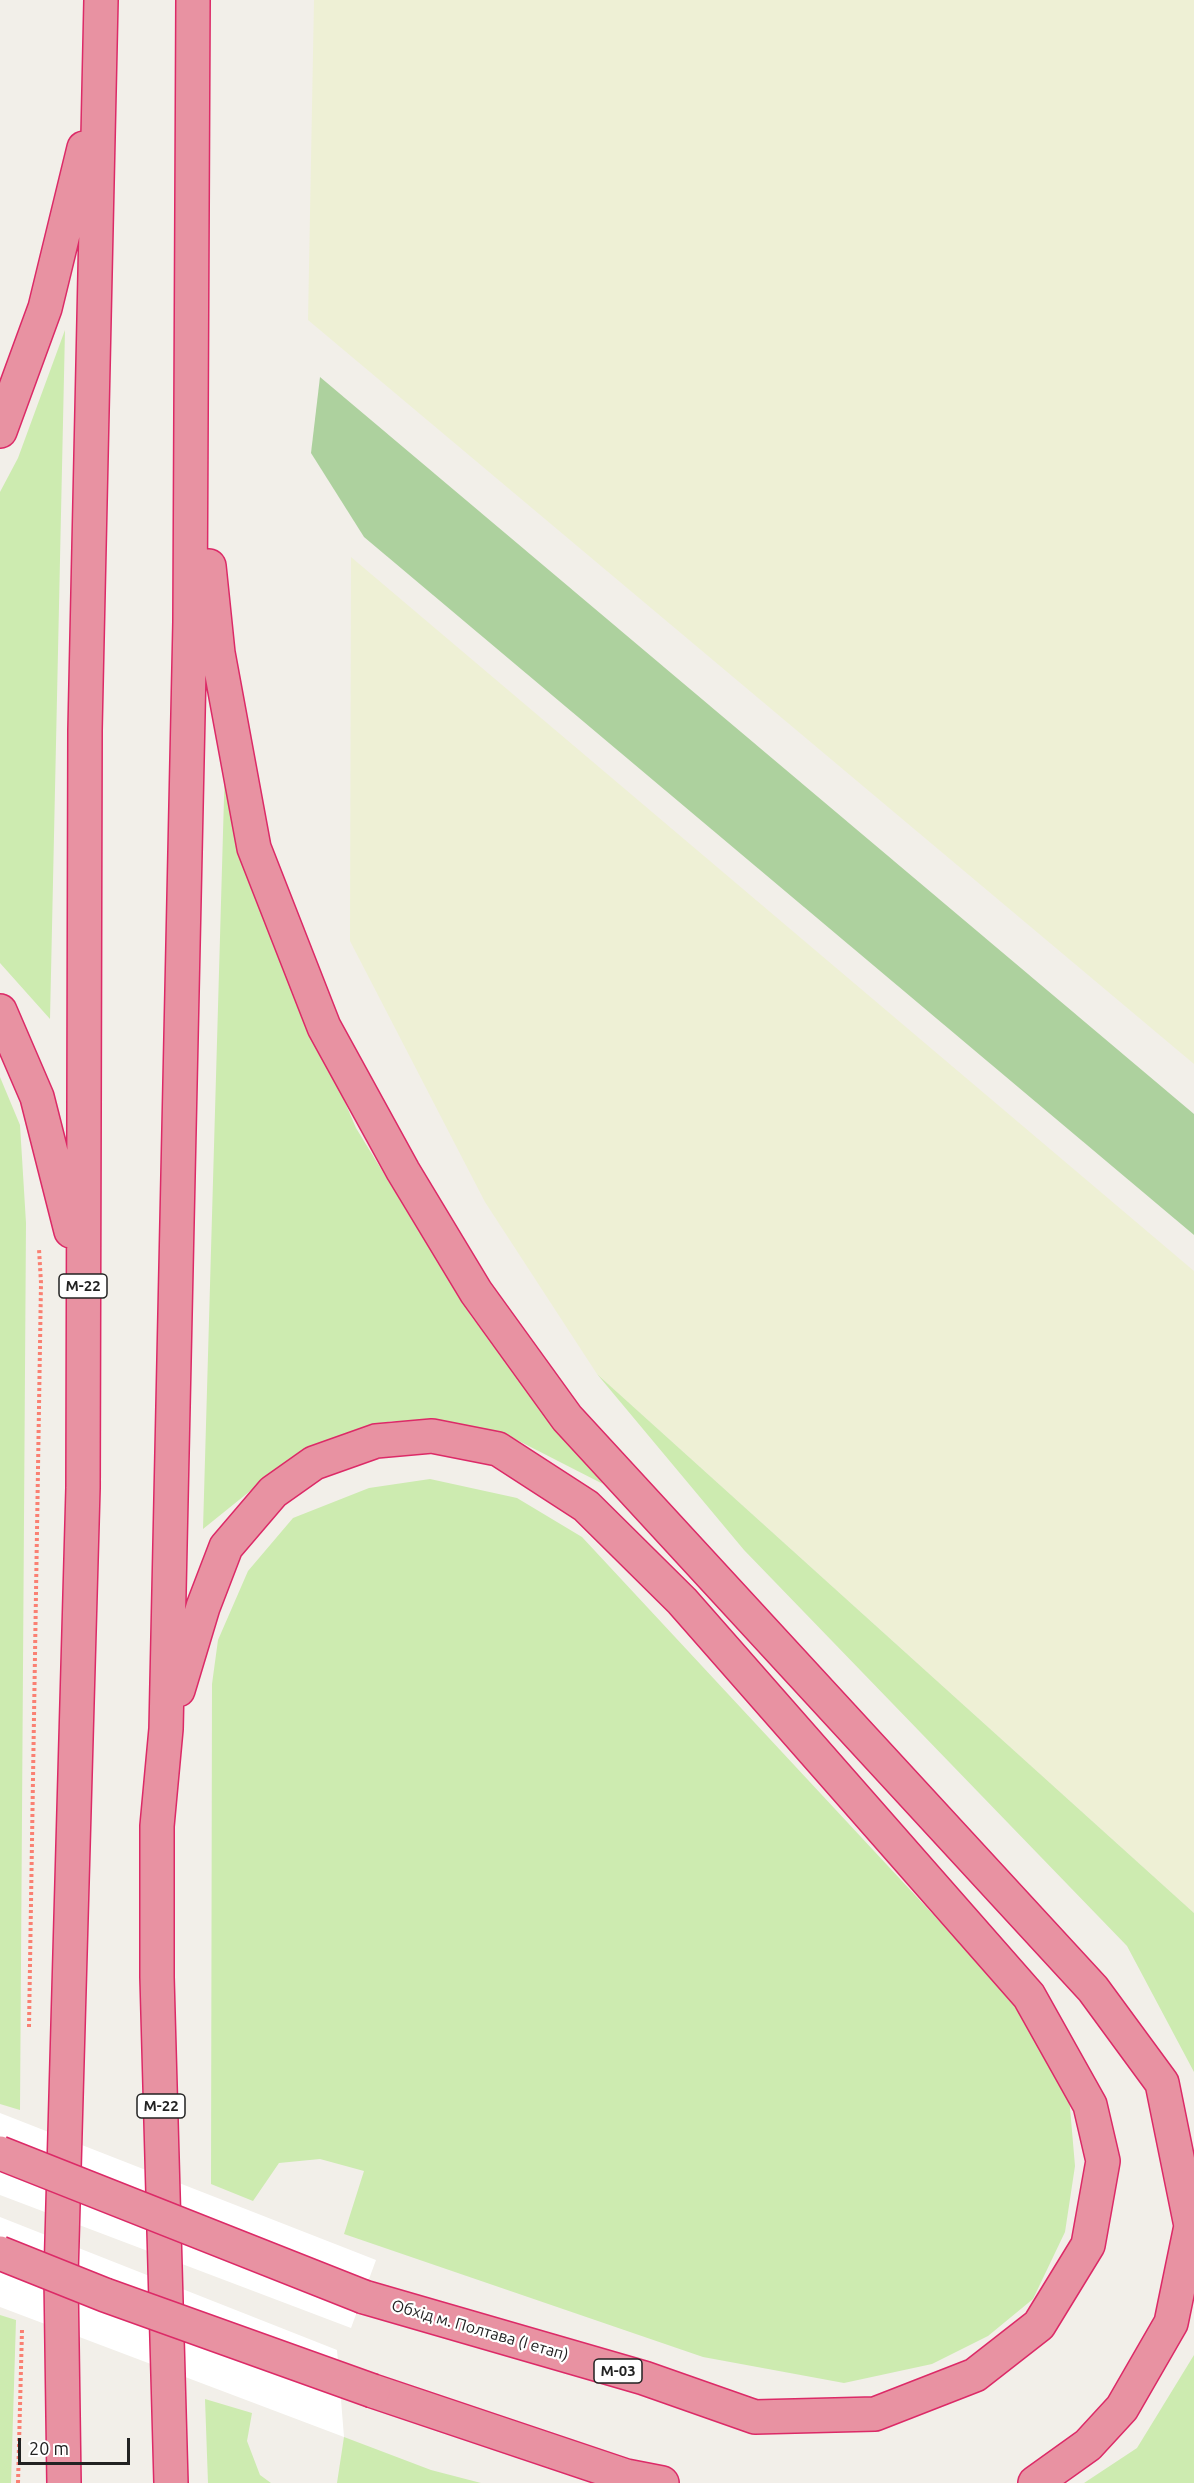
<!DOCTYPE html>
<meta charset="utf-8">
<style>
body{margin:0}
#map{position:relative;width:1194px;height:2483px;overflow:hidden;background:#f2efe9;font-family:Ubuntu,sans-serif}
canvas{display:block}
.scale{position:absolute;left:18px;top:2438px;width:112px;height:27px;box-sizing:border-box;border:3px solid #222;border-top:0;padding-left:8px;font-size:18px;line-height:21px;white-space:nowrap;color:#222;-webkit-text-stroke:4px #fff;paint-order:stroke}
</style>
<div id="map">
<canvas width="1194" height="2483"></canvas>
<div class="scale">20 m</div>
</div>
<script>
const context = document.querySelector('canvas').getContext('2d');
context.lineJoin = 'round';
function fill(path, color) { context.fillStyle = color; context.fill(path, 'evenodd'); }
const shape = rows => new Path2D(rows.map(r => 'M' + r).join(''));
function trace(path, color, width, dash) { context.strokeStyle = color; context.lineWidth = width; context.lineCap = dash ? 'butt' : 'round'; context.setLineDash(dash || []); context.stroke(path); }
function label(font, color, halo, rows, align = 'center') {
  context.font = font + ' Ubuntu,sans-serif'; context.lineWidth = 4.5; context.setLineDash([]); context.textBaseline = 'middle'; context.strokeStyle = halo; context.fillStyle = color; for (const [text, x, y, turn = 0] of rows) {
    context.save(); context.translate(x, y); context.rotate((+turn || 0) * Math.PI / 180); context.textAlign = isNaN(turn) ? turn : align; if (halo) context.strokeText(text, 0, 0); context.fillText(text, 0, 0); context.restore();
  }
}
fill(shape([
 [314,0,1194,0,1194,1064,308,320],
 [351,557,1194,1271,1194,1913,597,1374,485,1202,350,941]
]), '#eef0d5');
fill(shape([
 [65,330,50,1019,0,963,0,492,18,458],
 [225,763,289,972,356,1128,471,1316,603,1484,513,1438,447,1425,391,1421,326,1441,270,1475,203,1529],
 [0,1077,20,1125,26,1223,20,2110,0,2104],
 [597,1374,1194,1913,1194,2072,1127,1946,744,1550],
 [430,1479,517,1498,582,1537,1021,2009,1069,2096,1075,2166,1065,2232,1033,2299,988,2336,932,2364,844,2383,703,2357,344,2234,364,2171,320,2159,279,2163,253,2201,211,2184,212,1684,218,1640,248,1571,293,1518,369,1488],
 [0,2315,16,2320,11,2483,0,2483],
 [1194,2355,1194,2483,1084,2483,1137,2448],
 [205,2399,252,2413,247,2441,260,2475,271,2483,208,2483],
 [344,2437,431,2470,481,2483,337,2483]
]), '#cdebb0');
fill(shape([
 [320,377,1194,1114,1194,1235,364,537,311,453]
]), '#add19e');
fill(shape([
 [0,2113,376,2260,351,2328,0,2195],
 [0,2217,337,2350,344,2437,0,2307]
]), '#fff');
const highway = shape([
 [0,431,45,308,84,148],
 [209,566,218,653,254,848,324,1027,403,1171,476,1292,567,1418,1093,1989,1162,2083,1191,2226,1171,2323,1122,2408,1088,2445,1035,2483],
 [0,1011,37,1097,71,1231],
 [178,1690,203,1607,226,1547,273,1492,314,1463,376,1441,432,1436,498,1449,586,1506,682,1601,1029,1996,1090,2105,1103,2161,1088,2245,1039,2325,975,2375,875,2414,755,2417,644,2378,364,2297],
 [373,2391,626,2476,662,2483],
 [64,2483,61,2276,83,1488,85,730,101,0],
 [171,2483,157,1977,157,1826,166,1729,190,622,193,0]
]);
trace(highway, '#dc2a67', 36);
trace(shape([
 [29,2027,41,1283,39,1249],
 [18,2483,22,2330]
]), '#fa8072', 4, [3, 3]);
trace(highway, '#e892a2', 33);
const highwayBridge = shape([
 [0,2153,364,2297],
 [0,2253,105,2295,373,2391]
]);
trace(highwayBridge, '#dc2a67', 36, []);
trace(highwayBridge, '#e892a2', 33);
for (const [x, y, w] of [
 [83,1286,48],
 [161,2106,48],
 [618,2371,48]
]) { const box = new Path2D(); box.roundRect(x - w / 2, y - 12, w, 24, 4.5); context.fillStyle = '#fff'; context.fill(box); trace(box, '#222', 1.5); }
label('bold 15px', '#222', null, [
 ["М-22",83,1286],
 ["М-22",161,2106],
 ["М-03",618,2371]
]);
label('16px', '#222', '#fff', [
 ["Обхід м. Полтава (I етап)",480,2330,16]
]);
</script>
